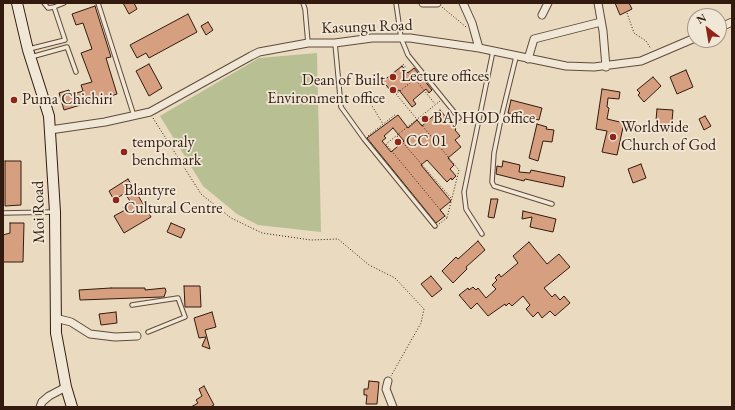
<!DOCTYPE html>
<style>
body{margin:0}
#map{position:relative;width:735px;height:410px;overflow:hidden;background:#e9dac0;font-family:"EB Garamond",serif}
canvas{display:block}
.frame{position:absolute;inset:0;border:4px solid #321b0e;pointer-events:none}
.north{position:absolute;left:687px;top:8px;width:40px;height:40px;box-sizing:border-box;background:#f1e7d6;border:1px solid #a59586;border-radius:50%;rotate:329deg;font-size:11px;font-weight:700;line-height:16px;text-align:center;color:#321b0e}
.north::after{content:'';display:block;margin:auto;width:14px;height:18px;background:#8f2418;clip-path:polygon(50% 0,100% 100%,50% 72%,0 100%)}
</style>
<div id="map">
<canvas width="735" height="410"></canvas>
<div class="frame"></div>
<div class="north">N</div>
</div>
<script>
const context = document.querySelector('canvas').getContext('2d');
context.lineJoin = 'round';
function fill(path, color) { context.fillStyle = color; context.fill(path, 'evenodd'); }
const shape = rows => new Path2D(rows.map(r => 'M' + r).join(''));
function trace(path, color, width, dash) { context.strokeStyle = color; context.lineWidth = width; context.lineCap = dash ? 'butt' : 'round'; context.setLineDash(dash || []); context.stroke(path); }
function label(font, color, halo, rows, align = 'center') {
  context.font = font + ' "EB Garamond",serif'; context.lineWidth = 3.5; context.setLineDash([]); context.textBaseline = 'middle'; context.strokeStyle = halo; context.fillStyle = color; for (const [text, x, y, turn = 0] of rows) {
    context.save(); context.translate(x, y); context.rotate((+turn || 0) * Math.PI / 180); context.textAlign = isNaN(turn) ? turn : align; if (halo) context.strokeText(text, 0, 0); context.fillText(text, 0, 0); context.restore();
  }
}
fill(shape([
 [317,53,321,232,258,225,237,214,203,186,160,116,259,58]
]), '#b8bf92');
const building = shape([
 [123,3,134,3,137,9,129,14,123,3],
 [615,3,629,3,632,9,620,15,615,3],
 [95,6,111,57,106,58,117,94,64,110,59,93,69,90,70,95,83,91,81,85,92,82,81,53,92,49,83,23,76,25,72,14,95,6],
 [188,14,197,32,149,58,146,53,137,58,130,45,188,14],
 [208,22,213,30,206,35,201,26,208,22],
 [149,64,162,88,149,96,136,71,149,64],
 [402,66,408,73,414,68,432,90,429,93,426,89,413,100,416,104,412,107,399,90,393,94,383,81,402,66],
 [686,70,693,87,677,94,670,77,686,70],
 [653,77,661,86,644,102,638,95,640,93,637,90,653,77],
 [602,89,620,92,619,99,608,98,607,107,609,108,607,119,624,123,617,155,602,152,607,131,596,129,602,89],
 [511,100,542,108,539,120,508,113,511,100],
 [657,109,673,110,671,132,655,131,657,109],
 [440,110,456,129,455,130,460,136,455,140,461,147,448,158,454,165,450,169,456,176,452,180,451,178,447,182,427,160,421,165,451,201,440,210,445,216,436,223,367,138,398,115,408,128,417,120,422,126,440,110],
 [393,128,404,141,391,152,382,141,386,138,384,136,393,128],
 [705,116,711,126,704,130,699,119,705,116],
 [537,124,547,127,546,129,554,130,552,142,543,141,538,161,529,158,537,124],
 [5,161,21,161,21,205,5,206,5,161],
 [503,161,520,165,519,172,530,173,531,170,565,177,563,187,525,179,524,181,496,174,497,166,502,167,503,161],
 [641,164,646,178,633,183,628,169,641,164],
 [128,179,151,217,124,233,114,216,125,210,123,207,131,203,125,193,114,200,109,191,128,179],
 [491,199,498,199,494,218,488,217,491,199],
 [523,211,556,219,553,232,530,227,532,217,522,219,523,211],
 [10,223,24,223,23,262,3,262,3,235,10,233,10,223],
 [171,223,185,229,181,238,167,232,171,223],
 [478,241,485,250,466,267,467,269,453,283,442,271,456,257,458,259,478,241],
 [529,242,547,264,559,254,570,267,544,288,552,297,555,294,560,300,564,296,570,303,555,316,550,311,542,318,538,312,533,317,526,309,530,305,523,296,512,306,509,303,506,306,505,304,488,316,477,303,471,309,459,295,468,288,469,290,473,287,476,290,478,288,486,298,496,289,492,285,497,280,495,278,499,274,501,277,518,263,513,256,529,242],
 [431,276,442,289,432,297,421,284,431,276],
 [184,286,200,286,201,307,185,307,184,286],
 [111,288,145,288,145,290,165,288,166,291,164,297,162,297,80,300,79,290,111,288],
 [116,312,117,323,101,325,99,314,116,312],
 [212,312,216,327,205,330,210,349,202,346,206,337,199,338,194,318,212,312],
 [369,381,379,382,377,404,366,404,367,395,364,395,364,389,368,389,369,381],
 [204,386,214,405,210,407,191,407,198,403,196,400,202,396,199,389,204,386]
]);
fill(building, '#d69f80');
trace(building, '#321b0e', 1);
const service = shape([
 [44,3,48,8,54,7],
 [98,3,134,116],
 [303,3,305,9,308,43],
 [396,3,401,38,408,55,459,118],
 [335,43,341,107,364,139,435,226],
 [29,49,65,40,54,7,64,3],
 [31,57,67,47,76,72],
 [516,57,502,114,494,153,492,182,494,186,552,204],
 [3,213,54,212],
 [482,234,466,209,464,192,493,51],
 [132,305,178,298,185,317,148,332]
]);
const minor = shape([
 [423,3,437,3],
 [463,3,472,23,479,48],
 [598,3,603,31,606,67],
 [542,15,548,3],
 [719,28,732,22],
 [528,59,534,39,601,22],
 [50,130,105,122,150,112,251,56,259,52,308,43,335,43,372,38,410,38,479,48,566,66,594,67,641,61,695,38],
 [55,318,71,322,90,334,115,337,137,336],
 [388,381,386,389,393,407],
 [40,407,42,402,49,396,66,387]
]);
const secondary = shape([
 [17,3,28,50,49,116,55,212,56,333,66,387,72,407]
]);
trace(service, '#604b3a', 5.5);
trace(minor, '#604b3a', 9);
trace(secondary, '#321b0e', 12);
trace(shape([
 [442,7,466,27],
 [627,13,634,33,646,41,651,49],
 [403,64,435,104],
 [415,79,396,94,459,170,447,218],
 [363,91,383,124],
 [153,118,201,194,231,218,262,233,311,240,338,239,369,265,395,278,424,309,421,323,391,376],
 [368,136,396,114],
 [397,136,451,198],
 [439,224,447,218,386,144,440,101]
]), '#321b0e', 1, [1, 2]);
trace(service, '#f1e7d6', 3.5);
trace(minor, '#f1e7d6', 7);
trace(secondary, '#f1e7d6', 10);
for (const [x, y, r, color] of [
 [393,77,4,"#8f2418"],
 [393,90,4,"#8f2418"],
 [14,100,4,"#8f2418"],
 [425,119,4,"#8f2418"],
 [613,137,4,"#8f2418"],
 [398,142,4,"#8f2418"],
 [124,152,4,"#8f2418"],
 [116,200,4,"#8f2418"]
]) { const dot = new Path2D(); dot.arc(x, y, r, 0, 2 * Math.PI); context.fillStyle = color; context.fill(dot); trace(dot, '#f1e7d6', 1.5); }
label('16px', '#321b0e', '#f1e7d6', [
 ["Kasungu Road",367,27,-2],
 ["Moi Road",39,212,-91]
]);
label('16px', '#321b0e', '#f1e7d6', [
 ["Lecture offices",401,77],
 ["Dean of Built",385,81,"right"],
 ["Environment office",385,99,"right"],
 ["Puma Chichiri",22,100],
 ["BAJ HOD office",433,119],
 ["Worldwide",621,128],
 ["Church of God",621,146],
 ["CC 01",406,142],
 ["temporaly",132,143],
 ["benchmark",132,161],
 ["Blantyre",124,191],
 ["Cultural Centre",124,209]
], 'left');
</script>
